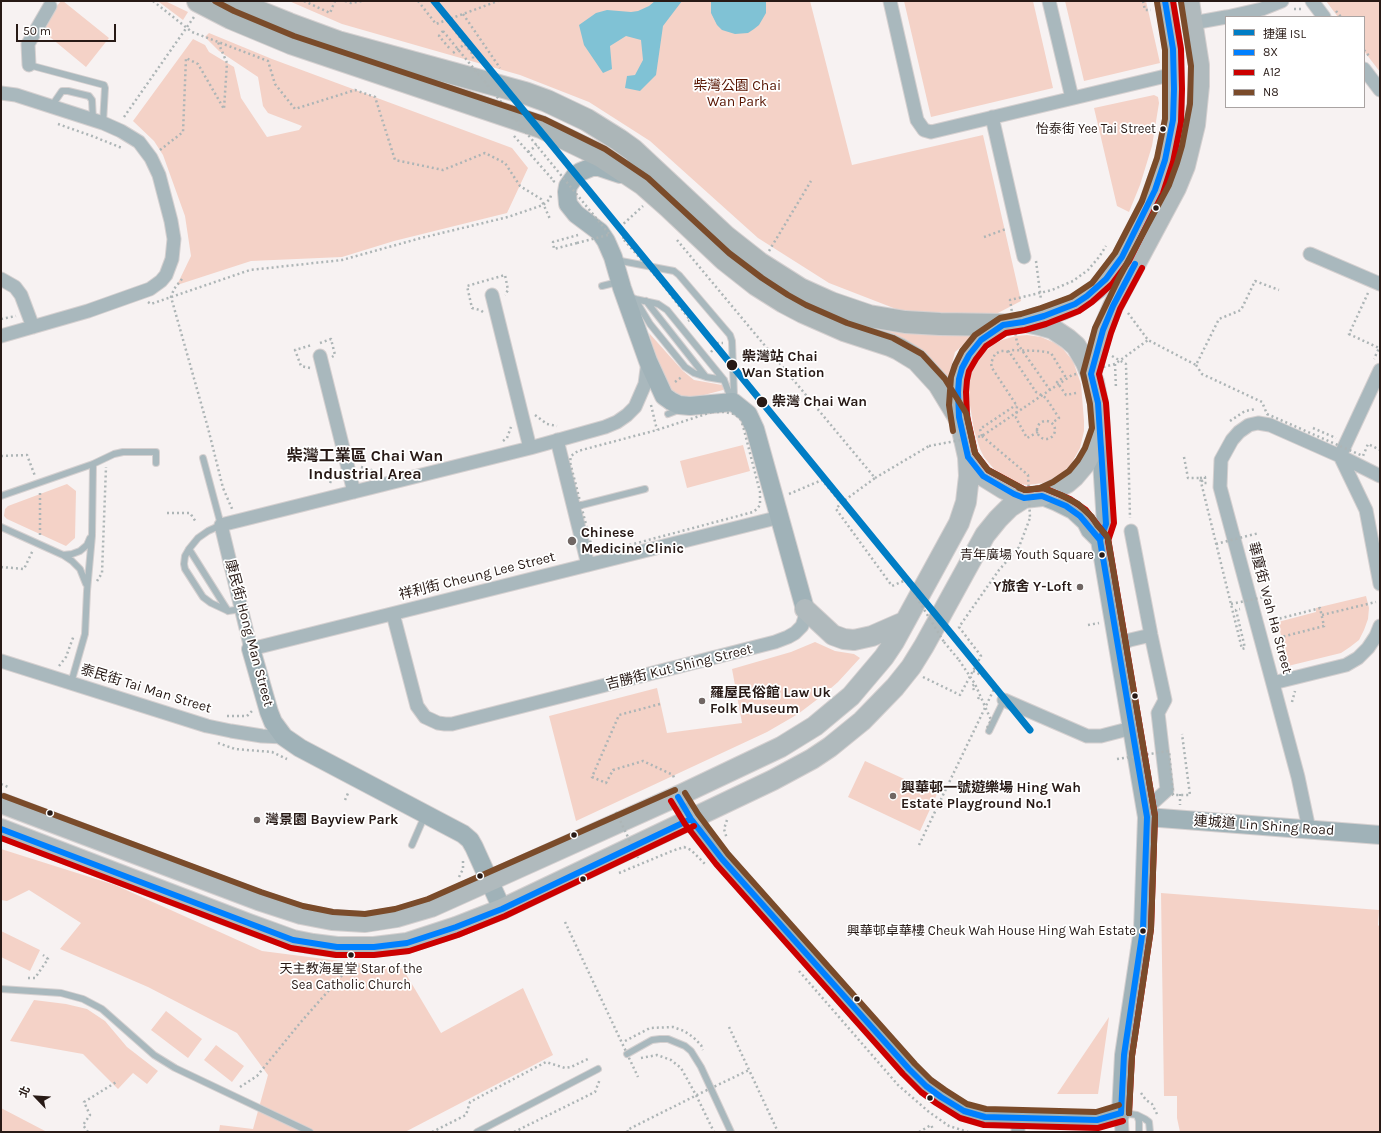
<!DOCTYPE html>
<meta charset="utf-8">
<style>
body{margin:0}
#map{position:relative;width:1381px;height:1133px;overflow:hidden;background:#f7f2f2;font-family:Karla,"Noto Sans TC",sans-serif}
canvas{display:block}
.frame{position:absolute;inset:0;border:2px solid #281a16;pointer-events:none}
.legend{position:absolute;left:1225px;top:16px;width:140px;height:92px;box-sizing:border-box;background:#fff;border:1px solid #a9a3a2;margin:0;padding:5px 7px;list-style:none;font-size:12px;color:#281a16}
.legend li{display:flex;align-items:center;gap:8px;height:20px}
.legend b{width:20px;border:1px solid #a9a3a2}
.north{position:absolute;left:16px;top:1077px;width:40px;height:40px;-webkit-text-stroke:3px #fff;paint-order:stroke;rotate:295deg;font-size:11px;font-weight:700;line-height:16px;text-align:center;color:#281a16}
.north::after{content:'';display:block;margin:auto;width:14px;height:18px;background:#281a16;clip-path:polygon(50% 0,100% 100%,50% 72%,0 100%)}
.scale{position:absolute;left:16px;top:24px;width:100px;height:18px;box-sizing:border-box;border:2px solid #281a16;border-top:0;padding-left:5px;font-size:12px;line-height:14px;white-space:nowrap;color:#281a16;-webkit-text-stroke:3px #fff;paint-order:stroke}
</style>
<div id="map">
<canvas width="1381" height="1133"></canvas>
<div class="frame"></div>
<ul class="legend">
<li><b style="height:5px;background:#007dc5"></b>捷運 ISL</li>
<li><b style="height:5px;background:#0080ff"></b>8X</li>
<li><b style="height:5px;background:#c00"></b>A12</li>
<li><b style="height:5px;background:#7a4b2a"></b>N8</li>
</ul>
<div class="north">北</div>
<div class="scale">50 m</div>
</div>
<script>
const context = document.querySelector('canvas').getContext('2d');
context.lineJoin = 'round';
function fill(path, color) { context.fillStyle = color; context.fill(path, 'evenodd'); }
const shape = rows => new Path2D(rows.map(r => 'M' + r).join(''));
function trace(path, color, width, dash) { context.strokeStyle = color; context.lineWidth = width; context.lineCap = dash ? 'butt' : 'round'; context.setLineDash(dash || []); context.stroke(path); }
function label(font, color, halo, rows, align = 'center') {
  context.font = font + ' Karla,"Noto Sans TC",sans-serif'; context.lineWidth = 3.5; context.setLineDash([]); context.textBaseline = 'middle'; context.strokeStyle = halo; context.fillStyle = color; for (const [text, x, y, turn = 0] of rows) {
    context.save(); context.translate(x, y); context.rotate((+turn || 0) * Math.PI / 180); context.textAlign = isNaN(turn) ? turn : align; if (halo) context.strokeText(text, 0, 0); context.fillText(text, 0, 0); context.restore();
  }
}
fill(shape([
 [61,1,63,1,109,38,86,67,39,28],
 [160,1,165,1,188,12,183,20,159,2],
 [289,1,810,1,852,165,983,135,1021,301,996,314,909,314,829,283,758,238,650,141,589,102,520,75,342,24],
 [904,1,1033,1,1053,88,931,117],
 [1065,1,1146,1,1160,63,1084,81],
 [1326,1,1380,1,1380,72,1364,51,1364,17,1338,17],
 [209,33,272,59,512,148,528,168,507,213,394,241,342,257,251,261,177,285,191,256,185,216,163,155,154,141,133,121,193,39,205,45,209,52,234,67,241,98,267,137,299,130,302,126,268,113,263,106,258,77,219,51,205,37],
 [1154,95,1158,97,1159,103,1152,146,1140,185,1129,212,1117,206,1094,108],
 [827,312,977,333,955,352,948,379],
 [649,333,683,371,694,380,722,385,724,388,723,390,685,400,672,396,661,381],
 [1027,335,1041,337,1055,343,1063,349,1073,361,1081,384,1084,421,1084,431,1080,448,1070,466,1058,476,1051,480,1043,483,1028,485,1017,484,1005,478,994,469,984,457,980,449,974,430,968,393,969,382,972,370,984,353,994,344,1002,340,1016,336],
 [743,445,750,471,687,488,680,461],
 [67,484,76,491,75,538,66,546,7,519,4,516,5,509,8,506],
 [1366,596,1369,608,1368,619,1364,630,1359,640,1350,647,1341,653,1288,666,1278,622,1316,612,1316,608],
 [815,642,835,651,854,654,860,658,838,682,823,695,798,714,767,732,576,821,549,716,657,688,667,733,742,723,732,669,791,652],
 [865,761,937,794,920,831,848,797],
 [1,849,115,885,262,951,403,969,441,1033,523,988,553,1055,405,1132,219,1132,220,1125,253,1129,268,1075,237,1033,148,987,60,949,81,923,29,890,7,901,1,900],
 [1161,893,1379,910,1378,925,1380,927,1380,1132,1180,1132,1177,1118,1177,1096,1164,1096],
 [1,931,40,950,30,971,1,957],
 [34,1000,66,1004,87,1009,105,1021,127,1047,158,1071,147,1084,133,1073,118,1089,83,1054,10,1041],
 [166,1011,202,1039,188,1058,151,1030],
 [1109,1017,1098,1094,1057,1094],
 [216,1045,244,1066,232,1082,204,1060],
 [1,1108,47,1132,1,1132]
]), '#f4d2c7');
fill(shape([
 [655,1,682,1,663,26,656,75,640,91,625,88,627,76,635,75,643,60,641,40,626,36,610,46,612,69,603,73,584,45,579,25,596,13,607,10,631,12,638,11,649,6],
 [706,1,766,1,766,13,759,25,754,29,748,33,735,34,722,30,717,25,711,13,711,2]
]), '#80c2d5');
const lane = shape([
 [29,65,104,85,105,88,103,123],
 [51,107,62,91,68,91,89,96,92,100,93,120],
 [616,259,621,261,674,271,679,275,730,335,732,341,734,395,735,400],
 [602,286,618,282],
 [628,295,635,299,658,304,667,310,724,380,732,401],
 [635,299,650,324,685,367,694,373,706,377],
 [646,301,706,377,724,380],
 [668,414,681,409],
 [203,458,221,525,208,531,198,538,189,549,185,556,184,564,185,569,203,597,211,603,228,611,242,609],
 [1,496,93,464,114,454,123,452,156,452,156,463],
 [574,507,645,489],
 [1,527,63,555,72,561,80,569,86,584],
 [189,549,228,611],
 [63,555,72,554,80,551,87,545,90,538],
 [71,683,85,634,87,591,92,536,93,464],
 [989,731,1004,700],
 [412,845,425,815],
 [1,989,61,993,83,999,102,1009,154,1055,175,1068,310,1132],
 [627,1054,652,1040,660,1039,668,1039,685,1046,691,1051,701,1067,731,1132],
 [1123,1113,1137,1115,1145,1119,1149,1122,1150,1132],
 [1137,1115,1139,1121,1139,1132],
 [477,1132,598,1069]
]);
const street = shape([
 [890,1,917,120,924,130,931,132,1174,74],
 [1049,1,1072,98],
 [1312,1,1324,17],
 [1227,17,1262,9,1282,1],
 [1193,23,1226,17],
 [29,65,28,44,50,6],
 [1364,69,1380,90],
 [1,93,16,95,103,123,121,131,139,142,151,158,159,175,171,221,174,239,172,259,166,275,161,281,150,289,88,311,1,336],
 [992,117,1024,257],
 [1310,254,1380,284],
 [1,279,15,287,21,295,33,327],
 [492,295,530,448],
 [320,356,354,492],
 [648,361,645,384,635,407,627,415,617,422,605,427,530,448,221,525,251,649,780,517],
 [557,440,588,565],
 [1340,456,1366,510,1380,584],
 [1340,456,1380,370],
 [1131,531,1151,635,1165,700,1158,713,1167,790,1146,809],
 [393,614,417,706,425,717,438,723,445,724,452,724,775,642,788,637,795,633,802,626,805,617,805,609],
 [1117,645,1130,640,1151,635],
 [1,661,207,726,231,731,262,736,284,737],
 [1273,683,1346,665,1358,658,1368,648,1376,636,1380,626],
 [1004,700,1087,736,1101,736,1132,728],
 [1309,829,1298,777,1220,487,1221,460,1232,440,1239,432,1249,425,1258,423,1270,425,1340,456,1380,476],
 [1121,1113,1122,1132],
 [1018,1132,1018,1119]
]);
const secondary = shape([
 [620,174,599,167,592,167,580,172,575,176,568,186,567,192,568,204,576,214,600,232,606,241,613,257,622,288,648,361,664,396,671,401,679,405,690,406,733,402,748,414,755,429,805,609],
 [1042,496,1057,502,1073,510,1086,522,1090,530,1100,540],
 [251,649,269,712,273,722,284,737,300,748,463,834,470,840,474,847,502,909],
 [678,797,691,819,722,859,909,1069,926,1086,941,1097,964,1111,985,1117,1097,1120,1121,1113,1124,1055,1143,929,1147,817,1100,540,1106,524,1100,430],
 [1147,817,1380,835]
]);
const primary = shape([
 [1091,374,1103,330,1113,306,1176,188,1185,166,1195,125,1199,86,1199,65,1189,1],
 [968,457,983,476,1004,489,1024,498,1042,496,1067,483,1074,477,1085,464,1092,451,1100,429,1098,403,1094,382,1086,363,1076,346,1068,339,1053,329,1039,325,1025,322],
 [805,609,833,635,844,639,854,640,872,636,904,622],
 [1,803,258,900,301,914,332,920,365,922,397,917,431,907,489,881,680,795,781,747,815,726,851,696,884,657,894,642,959,523,966,502,969,476,968,457,959,417,958,392,959,379,962,368,969,355,981,340,1003,325,1023,322,1062,310,1075,304,1097,289,1106,279,1122,257,1149,204,1165,160,1173,120,1174,105,1173,49,1170,28,1165,1],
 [1,829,249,924,293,940,313,944,337,947,374,947,407,943,456,927,502,909,773,780,812,759,830,747,862,721,895,687,911,667,924,646,985,535,998,519,1010,507,1024,498]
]);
const highway = shape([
 [198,1,231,18,291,43,541,127,601,156,643,184,669,207,724,259,757,285,784,302,803,312,844,330,890,345,899,349,917,360,939,384,959,417],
 [232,1,289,24,338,42,525,93,547,101,587,120,619,140,633,150,726,237,759,263,800,289,831,303,869,316,905,322,940,324,1003,325]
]);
trace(lane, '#d5d0d0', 8);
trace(street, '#d5d0d0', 15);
trace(secondary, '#d5d0d0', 20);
trace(primary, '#d5d0d0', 22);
trace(highway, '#d5d0d0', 24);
trace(shape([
 [153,1,192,32,268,61,275,84,295,109,355,90,375,97,395,160,443,170,485,153,505,163,520,186,541,199,550,219],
 [304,1,330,13,335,1],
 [345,1,351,3,362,1],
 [418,1,436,24,498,1],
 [1143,1,1145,10,1151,10],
 [1294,9,1302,9],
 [1336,11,1341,17],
 [463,14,500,68],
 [447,20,473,55,473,61],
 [443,31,439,36,450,49],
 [1364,50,1370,57],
 [453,53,465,44],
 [124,117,194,17],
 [58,124,92,136,122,148],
 [514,136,554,181,553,182],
 [160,150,183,132,186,58,198,64,224,109,227,63,218,42],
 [528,152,537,145],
 [621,226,621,235],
 [620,227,643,206],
 [622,232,624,240],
 [984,237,1006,229],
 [677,240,875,478,841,503,836,509,892,586,906,580],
 [577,243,554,249,553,242,578,235],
 [769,251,811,181],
 [1036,261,1041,300],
 [182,279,174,289,171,297,208,428,223,488,233,511],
 [660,281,690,320,688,321],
 [1368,293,1349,334,1379,348,1374,359],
 [148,302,151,304,250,270,342,260,421,238,508,217,543,205,550,199,551,195],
 [483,312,480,310,472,308,467,286,505,275,508,290,505,295],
 [1128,313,1148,340,1196,365,1219,319,1241,310,1255,281,1279,290],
 [1,319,16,316],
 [320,343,331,339,335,355,332,357],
 [711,352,718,343,723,343],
 [1008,352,1010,350,1040,351,1051,353,1065,376,1057,382,1066,395,1076,393],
 [1112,356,1126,364,1130,518],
 [1115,364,1116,389],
 [310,368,301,366,295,350,312,345],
 [675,382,683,376],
 [651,405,657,430],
 [712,412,724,412,734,414,740,418,743,426,760,492,760,505,757,509,753,512,607,551,599,550,595,548,591,544,570,462,571,456,578,451,657,430,712,412],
 [535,415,547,424,557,426],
 [1230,421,1245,411,1256,409],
 '1037 430a9 9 0 1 1 18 0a9 9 0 1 1-18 0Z',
 [1313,428,1336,438],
 [1038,432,1027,438,1016,418,1017,406,992,368,991,363,995,354,1001,351,1006,351,1010,353,1036,392,1046,398,1059,418,1052,423],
 [982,436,980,429,1016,405],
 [503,441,507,438,511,427],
 [1,456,27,455,35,476],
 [1184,457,1188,478,1200,478,1242,649,1245,648,1236,610,1240,609],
 [361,467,378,472],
 [875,478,929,446],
 [1200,478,1205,477,1205,480,1202,481,1203,483,1208,483],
 [330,483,335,473],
 [789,494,822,480,841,503],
 [167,513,190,513,196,522],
 [40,535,40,492],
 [1,567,24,569,33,550],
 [97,581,102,573,106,467],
 [1322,615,1376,602],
 [1270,621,1320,608,1324,626,1274,639],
 [1088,625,1099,623],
 [944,642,959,660],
 [59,666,66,657,74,635],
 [973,671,989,679,995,687,998,689],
 [923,677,960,695,981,656,959,627,999,570,1019,547,1030,518],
 [974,690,972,686,975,684],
 [978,699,980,695],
 [1292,702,1295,691],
 [660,704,619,715,592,777,606,783,613,770,643,761,673,775,674,778],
 [227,716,247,716,253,710],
 [218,743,235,749,272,752,287,759],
 [1,784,8,787],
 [1180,794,1180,805],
 [345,800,349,791],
 [727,820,724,829,727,839],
 [919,845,995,687],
 [619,873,672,851,684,847,691,850,705,864],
 [459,877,463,869,463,861],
 [799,971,898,1085,929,1112,949,1126,968,1132],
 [28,978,35,978,48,959,43,955],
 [729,1027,778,1132],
 [625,1041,650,1028,673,1027,684,1031,693,1037,701,1045,703,1050],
 [641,1058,657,1055,671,1060,681,1068,696,1095,714,1132],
 [240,1087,257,1076,300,1023,345,972,363,964],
 [1141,1093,1146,1100,1152,1104,1158,1116],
 [88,1132,83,1125,90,1115,84,1102,118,1081],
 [432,1132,466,1115,470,1102,546,1062,565,1068,571,1067,590,1058],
 [514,1132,595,1092,600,1079],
 [628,1132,627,1130,701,1093],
 [919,1132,931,1125,933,1129]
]), '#adb5b6', 2.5, [2, 3]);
trace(lane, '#a9b8bd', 6);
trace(street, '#a9b8bd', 13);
trace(secondary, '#a0b2b8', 18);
trace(primary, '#b0babd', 20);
trace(highway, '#acb6b8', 22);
trace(shape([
 [443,31,610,235],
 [624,240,660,281],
 [577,243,608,235],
 [1196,365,1202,374,1262,402,1267,414,1363,456,1368,444,1380,450],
 [1050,390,1017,343,1010,300,1052,290,1073,281,1088,270,1099,257,1106,246],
 [982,436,1028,475,1030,518],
 [929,446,982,436,1072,375,1115,364,1148,340],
 [1216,544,1259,533],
 [906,580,944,642],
 [1231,604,1264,597,1270,621],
 [959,660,975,684,991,720,986,730],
 [1117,759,1169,751,1173,795,1190,795,1182,734],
 [616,812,638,858],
 [565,922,638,1077],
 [701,1093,749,1070]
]), '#adb5b6', 2.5, [2, 3]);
trace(shape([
 [1103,559,1100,540,1106,524,1098,403,1091,374,1103,330,1113,306,1135,264],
 [678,797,691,819,722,859,909,1069,926,1086,941,1097,964,1111,985,1117,1097,1120,1121,1113],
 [1,829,293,940,337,947,374,947,407,943,456,927,502,909,691,819],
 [1121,1113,1124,1055,1143,929,1147,817,1100,540,1080,516,1066,506,1042,496,1024,498,1014,494,983,476,968,457,959,417,958,392,959,379,962,368,969,355,981,340,1003,325,1023,322,1044,316,1075,304,1087,296,1106,279,1122,257,1155,190,1165,160,1173,120,1174,89,1173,49,1165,1]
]), '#0080ff', 6);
trace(shape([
 [1111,558,1108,541,1114,523,1106,403,1099,374,1111,333,1120,309,1142,268],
 [671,801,685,824,716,864,903,1074,921,1092,936,1103,960,1118,984,1125,1098,1128,1123,1121],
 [1,838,291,948,336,955,374,955,409,951,458,935,505,916,694,826],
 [1129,1113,1132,1056,1151,929,1155,816,1108,538,1086,510,1070,499,1044,488,1025,490,988,470,975,453,967,416,966,392,967,380,969,371,976,359,986,346,1006,333,1025,330,1046,324,1079,311,1092,302,1112,284,1129,261,1163,193,1173,162,1181,122,1182,89,1181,49,1173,1]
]), '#c00', 6);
trace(shape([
 [215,1,234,11,294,36,544,119,605,149,648,178,729,253,762,278,788,295,806,305,847,323,893,338,922,354,945,379,966,413,975,453,988,470,1025,490,1043,488,1061,495,1078,504,1092,517,1097,525,1106,535,1108,539,1155,816,1151,929,1132,1056,1129,1113],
 [953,431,949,405,951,377,955,365,962,351,975,335,1000,318,1021,314,1041,308,1071,297,1092,283,1115,253,1142,201,1157,158,1165,119,1165,50,1157,2],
 [1019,488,1025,490,1040,488,1053,482,1069,471,1078,460,1085,448,1092,428,1090,404,1083,373,1095,328,1119,278,1169,185,1177,163,1182,146,1190,104,1191,66,1181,2],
 [685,793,698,814,728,854,915,1064,931,1080,945,1090,967,1104,986,1109,1096,1112,1119,1105],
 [4,796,261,892,303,906,333,912,365,914,395,909,428,899,675,790]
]), '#7a4b2a', 6);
trace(shape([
 [434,1,1030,730]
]), '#007dc5', 7);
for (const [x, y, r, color] of [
 [1163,129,3.5,"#281a16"],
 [1156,208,3.5,"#281a16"],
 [732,365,6,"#281a16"],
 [762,402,6,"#281a16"],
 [572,541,5,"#706663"],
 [1102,555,3.5,"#281a16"],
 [1080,587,4,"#706663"],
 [1135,696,3.5,"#281a16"],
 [702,701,4,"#706663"],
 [893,796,4,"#706663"],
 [50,813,3.5,"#281a16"],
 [257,820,4,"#706663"],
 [574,835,3.5,"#281a16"],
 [480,876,3.5,"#281a16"],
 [583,879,3.5,"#281a16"],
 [1143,931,3.5,"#281a16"],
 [351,955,3.5,"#281a16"],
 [857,999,3.5,"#281a16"],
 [930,1098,3.5,"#281a16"]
]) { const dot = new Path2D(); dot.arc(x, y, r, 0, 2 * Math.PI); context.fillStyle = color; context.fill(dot); trace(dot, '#fff', 1.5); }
label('13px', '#281a16', '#fff', [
 ["怡泰街 Yee Tai Street",1156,129],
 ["青年廣場 Youth Square",1094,555],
 ["興華邨卓華樓 Cheuk Wah House Hing Wah Estate",1136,931],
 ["天主教海星堂 Star of the",351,969,"center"],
 ["Sea Catholic Church",351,985,"center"]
], 'right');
label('14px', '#571400', '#fff', [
 ["柴灣公園 Chai",737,86],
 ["Wan Park",737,102]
]);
label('bold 14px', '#281a16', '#fff', [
 ["柴灣站 Chai",742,357],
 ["Wan Station",742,373],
 ["柴灣 Chai Wan",772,402]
], 'left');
label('bold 14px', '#281a16', '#fff', [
 ["Chinese",581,533],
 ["Medicine Clinic",581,549],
 ["Y旅舍 Y-Loft",1072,587,"right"],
 ["羅屋民俗館 Law Uk",710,693],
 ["Folk Museum",710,709],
 ["興華邨一號遊樂場 Hing Wah",901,788],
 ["Estate Playground No.1",901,804],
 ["灣景園 Bayview Park",265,820]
], 'left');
label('14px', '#281a16', '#fff', [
 ["祥利街 Cheung Lee Street",477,576,-14],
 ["華廈街 Wah Ha Street",1270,608,75],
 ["康民街 Hong Man Street",249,633,75],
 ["吉勝街 Kut Shing Street",679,667,-14],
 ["泰民街 Tai Man Street",146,689,17],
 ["連城道 Lin Shing Road",1264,826,4]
]);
label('bold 16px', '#281a16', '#fff', [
 ["柴灣工業區 Chai Wan",365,456],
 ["Industrial Area",365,474]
]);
</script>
